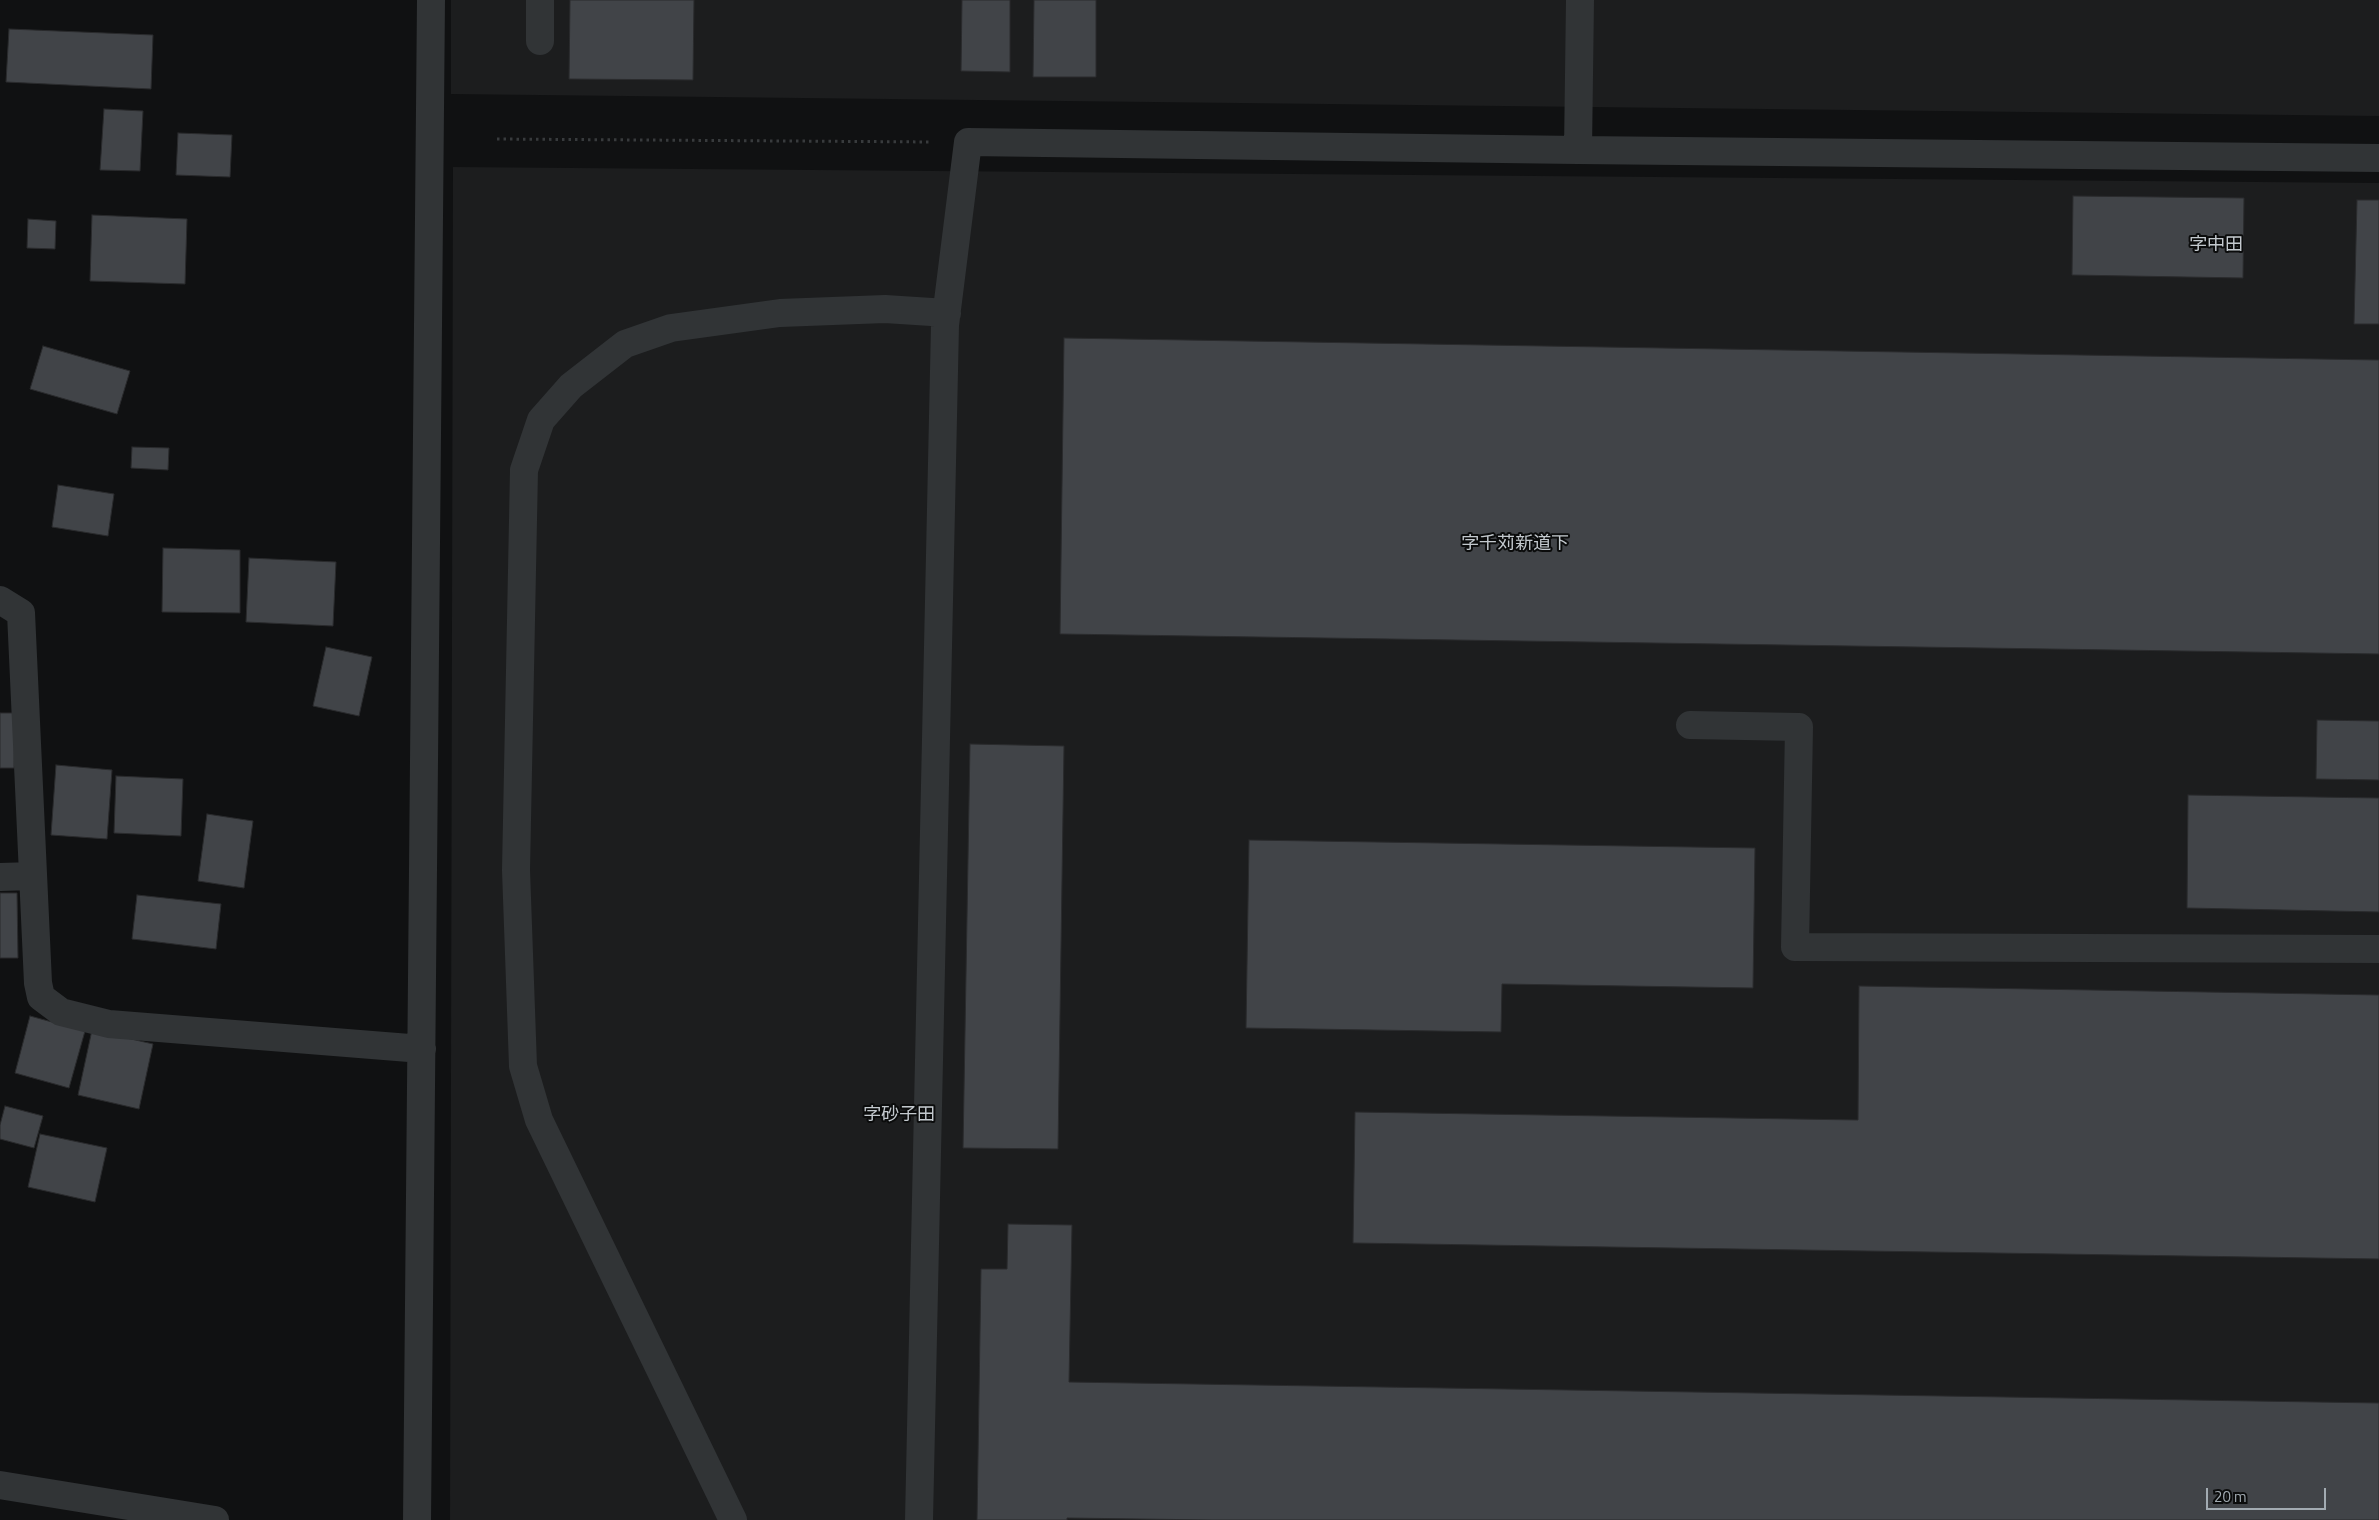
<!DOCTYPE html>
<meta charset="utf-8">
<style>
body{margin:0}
#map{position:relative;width:2379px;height:1520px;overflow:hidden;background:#101112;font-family:"Titillium Web",sans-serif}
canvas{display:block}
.scale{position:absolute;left:2206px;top:1488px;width:120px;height:22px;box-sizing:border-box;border:2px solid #a2abb2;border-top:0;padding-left:6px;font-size:15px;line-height:18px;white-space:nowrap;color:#a2abb2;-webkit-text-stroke:4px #0b0c0c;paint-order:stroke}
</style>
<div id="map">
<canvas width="2379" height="1520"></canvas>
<div class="scale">20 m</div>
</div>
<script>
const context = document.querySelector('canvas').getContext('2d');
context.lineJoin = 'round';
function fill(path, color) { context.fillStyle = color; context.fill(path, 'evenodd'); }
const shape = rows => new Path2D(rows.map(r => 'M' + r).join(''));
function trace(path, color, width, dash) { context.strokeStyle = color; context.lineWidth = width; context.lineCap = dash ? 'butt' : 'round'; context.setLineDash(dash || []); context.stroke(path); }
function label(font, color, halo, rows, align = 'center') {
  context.font = font + ' "Titillium Web","Noto Sans JP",sans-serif'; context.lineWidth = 4; context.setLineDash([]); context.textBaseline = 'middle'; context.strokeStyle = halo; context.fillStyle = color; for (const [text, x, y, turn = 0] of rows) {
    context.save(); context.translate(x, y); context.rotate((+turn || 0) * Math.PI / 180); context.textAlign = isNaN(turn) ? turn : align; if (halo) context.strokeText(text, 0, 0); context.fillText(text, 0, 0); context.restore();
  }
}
fill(shape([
 [451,0,2379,0,2379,116,451,94],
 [453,167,2379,183,2379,1520,450,1520]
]), '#1c1d1e');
const building = shape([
 [570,0,694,0,693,80,569,79,570,0],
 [962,0,1010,0,1010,72,961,71,962,0],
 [1034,0,1096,0,1096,77,1033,77,1034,0],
 [9,29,153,35,151,89,6,82,9,29],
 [104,109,143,111,140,171,100,170,104,109],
 [178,133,232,135,230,177,176,175,178,133],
 [2073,196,2244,198,2243,278,2072,275,2073,196],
 [2357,200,2379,200,2379,324,2354,324,2357,200],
 [92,215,187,219,185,284,90,281,92,215],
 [28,219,56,221,55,249,27,248,28,219],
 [1064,338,2379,360,2379,654,1060,634,1064,338],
 [43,346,130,371,117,414,30,389,43,346],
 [132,447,169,448,168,470,131,468,132,447],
 [58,485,114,494,108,536,52,527,58,485],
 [163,548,240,550,240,613,162,612,163,548],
 [249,558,336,562,333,626,246,622,249,558],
 [326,647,372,657,359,716,313,706,326,647],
 [0,713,15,713,14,768,0,768,0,713],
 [2317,720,2379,721,2379,780,2316,779,2317,720],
 [970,744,1064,746,1058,1149,963,1148,970,744],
 [56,765,112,770,107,839,51,835,56,765],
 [116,776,183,779,181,836,114,833,116,776],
 [2188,795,2379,798,2379,912,2187,908,2188,795],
 [207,814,253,821,244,888,198,881,207,814],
 [1249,840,1755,848,1753,988,1502,984,1501,1032,1246,1028,1249,840],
 [0,893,17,893,18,958,0,958,0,893],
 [137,895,221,904,216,949,132,939,137,895],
 [1859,986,2379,995,2379,1259,1353,1243,1355,1112,1858,1120,1859,986],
 [30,1016,85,1031,69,1088,15,1073,30,1016],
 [92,1030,153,1044,139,1109,78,1095,92,1030],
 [5,1106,43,1116,34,1148,0,1139,0,1125,5,1106],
 [40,1134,107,1148,95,1202,28,1187,40,1134],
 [1008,1224,1072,1225,1069,1382,2379,1403,2379,1520,1211,1520,1067,1518,1067,1520,977,1520,981,1269,1007,1269,1008,1224]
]);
fill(building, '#414448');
trace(building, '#2a2b2d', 1);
trace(shape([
 [497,139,932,142]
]), '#383b3d', 3, [2.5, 4]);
trace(shape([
 [540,41,540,0],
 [1578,150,1580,0],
 [0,600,21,613,38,983,41,997,61,1012,109,1024,422,1049],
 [1690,725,1799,727,1795,947,2379,949],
 [0,877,33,876],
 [0,1485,215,1520],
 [417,1520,431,0],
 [733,1520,539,1120,523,1066,516,870,524,470,541,420,571,386,625,344,671,328,780,313,885,309,947,313],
 [919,1520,945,325,968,142,1578,150,2379,158]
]), '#313436', 28);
label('18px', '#c3c9ce', '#0b0c0c', [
 ["字中田",2216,246],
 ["字千苅新道下",1515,545],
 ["字砂子田",899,1116]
]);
</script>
